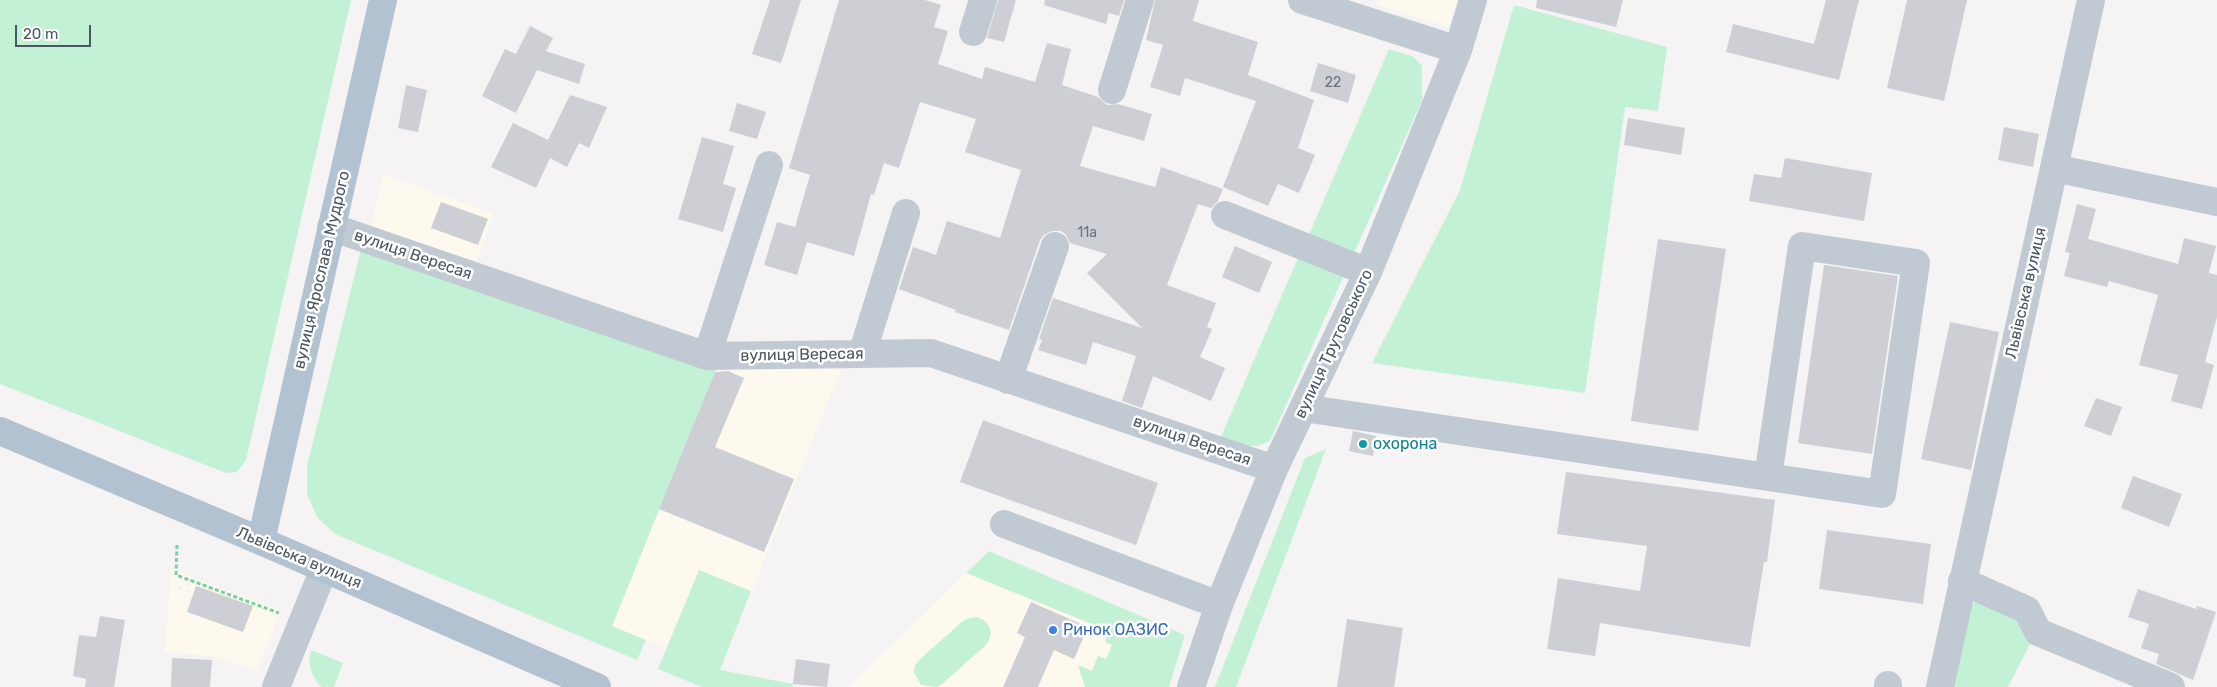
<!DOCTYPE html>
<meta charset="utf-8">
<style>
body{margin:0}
#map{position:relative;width:2217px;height:687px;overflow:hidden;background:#f5f3f3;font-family:Rubik,sans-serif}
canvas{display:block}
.scale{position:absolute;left:15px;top:25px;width:76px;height:22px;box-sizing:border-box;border:2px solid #4a5661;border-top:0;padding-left:6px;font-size:15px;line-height:18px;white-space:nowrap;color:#4a5661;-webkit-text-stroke:4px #fff;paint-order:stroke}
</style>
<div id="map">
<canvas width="2217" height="687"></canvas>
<div class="scale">20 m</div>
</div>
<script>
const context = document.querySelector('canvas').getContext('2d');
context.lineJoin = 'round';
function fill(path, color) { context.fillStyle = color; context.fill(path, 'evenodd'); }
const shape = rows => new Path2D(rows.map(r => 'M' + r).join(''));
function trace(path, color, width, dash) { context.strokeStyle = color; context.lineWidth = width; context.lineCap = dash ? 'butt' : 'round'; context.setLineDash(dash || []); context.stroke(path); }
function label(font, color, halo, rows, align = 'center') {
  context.font = font + ' Rubik,sans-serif'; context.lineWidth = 5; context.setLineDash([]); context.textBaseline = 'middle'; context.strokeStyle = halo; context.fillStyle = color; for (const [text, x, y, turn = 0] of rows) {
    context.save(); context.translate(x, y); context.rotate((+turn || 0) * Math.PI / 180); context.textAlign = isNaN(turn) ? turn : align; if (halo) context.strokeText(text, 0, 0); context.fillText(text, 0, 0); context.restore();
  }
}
fill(shape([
 [1379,0,1457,0,1449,27,1377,5],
 [383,174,494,214,476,263,371,228],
 [717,367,841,369,720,670,612,627],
 [989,551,1185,635,1169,687,848,687],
 [171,569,281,611,257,671,211,656,165,651]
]), '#fdf9ef');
fill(shape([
 [0,0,351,0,246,460,237,472,226,473,0,384],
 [1514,5,1667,47,1658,111,1625,107,1585,393,1372,363,1460,190],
 [1389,49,1414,57,1422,66,1422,100,1352,258,1307,239],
 [361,249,717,367,612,626,646,640,637,660,335,534,317,517,307,494,307,466],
 [1301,251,1346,271,1270,441,1257,446,1238,446,1220,439],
 [1326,449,1236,687,1215,687,1305,458],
 [989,551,1185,635,1169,687,1085,687,1078,665,1092,671,1098,656,1106,659,1112,645,1105,642,1109,631,966,573],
 [699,570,751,591,720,670,793,684,793,687,702,687,658,669],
 [1982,600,2022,617,2032,640,2008,687,1952,687,1970,605],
 [977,617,984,620,989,626,991,633,989,640,985,646,942,684,936,687,921,685,914,672,915,665,920,659,963,621,970,618],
 [311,650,343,663,334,687,322,687,318,684,312,673,309,661]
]), '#c3f1d5');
fill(shape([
 [770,0,801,0,781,63,752,54],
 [839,0,925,0,941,5,934,27,948,31,938,64,982,79,985,67,1035,82,1047,43,1071,49,1062,85,1098,97,1107,105,1118,104,1152,114,1144,141,1093,126,1080,166,1155,187,1161,167,1223,189,1218,201,1211,208,1198,204,1167,285,1216,303,1207,327,1212,329,1200,357,1225,368,1211,401,1153,376,1142,408,1122,401,1136,356,1093,342,1086,365,1038,350,1042,340,1039,339,1053,298,1142,328,1087,273,1107,254,1070,243,1066,235,1061,231,1052,231,1044,235,1040,240,1009,330,955,312,956,310,899,289,913,247,936,255,947,221,1000,238,1021,170,965,152,976,119,920,102,899,168,884,163,874,195,871,194,854,256,807,242,797,275,764,265,777,222,795,227,810,175,789,168],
 [998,0,1016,0,1004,42,987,38],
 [1045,0,1124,0,1119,16,1109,13,1106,24,1044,5],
 [1155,0,1199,0,1193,21,1258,42,1248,75,1314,100,1298,148,1315,155,1299,193,1278,184,1268,206,1223,187,1256,101,1185,78,1180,96,1150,87,1163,45,1146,40],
 [1537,0,1623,0,1616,27,1536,8],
 [1826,0,1859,0,1839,80,1726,52,1733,24,1814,44],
 [1907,0,1967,0,1944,101,1887,88],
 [530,26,553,38,546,51,585,64,579,84,537,70,516,113,482,96,505,49,516,54],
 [1318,63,1356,75,1348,103,1310,91],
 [406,85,427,90,418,132,398,128],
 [570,95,607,107,589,148,579,143,567,167,550,158,536,188,491,167,513,123,548,140],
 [737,103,766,112,757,139,729,131],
 [1628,118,1685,128,1681,155,1624,145],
 [2004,127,2039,134,2033,167,1998,160],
 [702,137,734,146,723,184,736,188,723,232,678,219],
 [1785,158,1872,173,1864,221,1749,201,1754,174,1781,178],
 [441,202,488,219,478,245,431,228],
 [2077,204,2096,209,2088,239,2178,264,2184,238,2216,246,2209,273,2217,275,2217,317,2205,362,2214,365,2202,409,2171,401,2178,375,2139,365,2158,295,2109,281,2107,287,2064,276,2070,253,2065,252],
 [1658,239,1726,249,1698,431,1631,421],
 [1235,246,1272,262,1259,293,1222,277],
 [1824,265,1898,276,1872,454,1798,443],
 [1950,322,1999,332,1971,470,1921,459],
 [728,371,744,378,715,447,794,479,764,552,659,509,715,372],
 [2096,398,2122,407,2111,436,2084,426],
 [983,420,1158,483,1136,545,960,482],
 [1353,431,1376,436,1373,456,1349,451],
 [1566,472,1775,500,1767,562,1764,562,1750,647,1600,623,1595,656,1547,649,1558,578,1640,591,1647,546,1557,534],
 [2133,476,2182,494,2169,527,2121,508],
 [1827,530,1931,544,1923,604,1819,589],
 [196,586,253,606,243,632,187,612],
 [2138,589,2196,609,2197,606,2216,612,2193,680,2156,664,2159,654,2141,648,2149,624,2128,617],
 [1031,602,1088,627,1074,659,1054,650,1038,687,1003,687,1025,637,1017,633],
 [100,616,125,620,114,687,85,687,86,679,73,676,79,635,96,637],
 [1347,619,1403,628,1394,687,1337,687],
 [172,658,212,660,210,687,171,687],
 [796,659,830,664,827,687,793,684]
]), '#cdcfd5');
trace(shape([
 [177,545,176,575,279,613]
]), '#7ad0a6', 3, [4, 2.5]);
trace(shape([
 [1302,0,1458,50],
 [973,32,983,0],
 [1112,90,1140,0],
 [2054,168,2091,0],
 [1225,215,1368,272],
 [331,227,707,356,931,353,1274,469],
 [862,354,906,213],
 [707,356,769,165],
 [1008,380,1055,246],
 [1303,408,1768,477,1882,494,1916,263,1802,246,1768,477],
 [1004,524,1219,605],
 [1962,581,2027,610,2038,632,2171,687],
 [276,687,324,569],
 [1191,687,1219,605,1274,469,1368,272,1458,50,1473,0],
 [1888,687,1888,685],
 [1940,687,2054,168,2217,202]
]), '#c1cad2', 28);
trace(shape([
 [0,431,261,541,597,687],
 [261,541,383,0]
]), '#b3c2d1', 28);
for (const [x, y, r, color] of [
 [1363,444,5,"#0f9aa8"],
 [1053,630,5,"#3f7fe0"]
]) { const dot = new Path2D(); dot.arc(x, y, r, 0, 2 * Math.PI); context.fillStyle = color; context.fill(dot); trace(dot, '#fff', 2); }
label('14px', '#6b747e', null, [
 ["22",1333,83],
 ["11а",1087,233]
]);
label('16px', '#4a5661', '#fff', [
 ["вулиця Вересая",413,255,19],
 ["вулиця Ярослава Мудрого",322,270,-77],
 ["Львівська вулиця",2026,293,-77],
 ["вулиця Трутовського",1334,344,-65],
 ["вулиця Вересая",802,355,-1],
 ["вулиця Вересая",1192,441,19],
 ["Львівська вулиця",299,558,23]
]);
label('16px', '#0d838f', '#fff', [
 ["охорона",1373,444]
], 'left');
label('16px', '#366cbe', '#fff', [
 ["Ринок ОАЗИС",1063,630]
], 'left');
</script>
